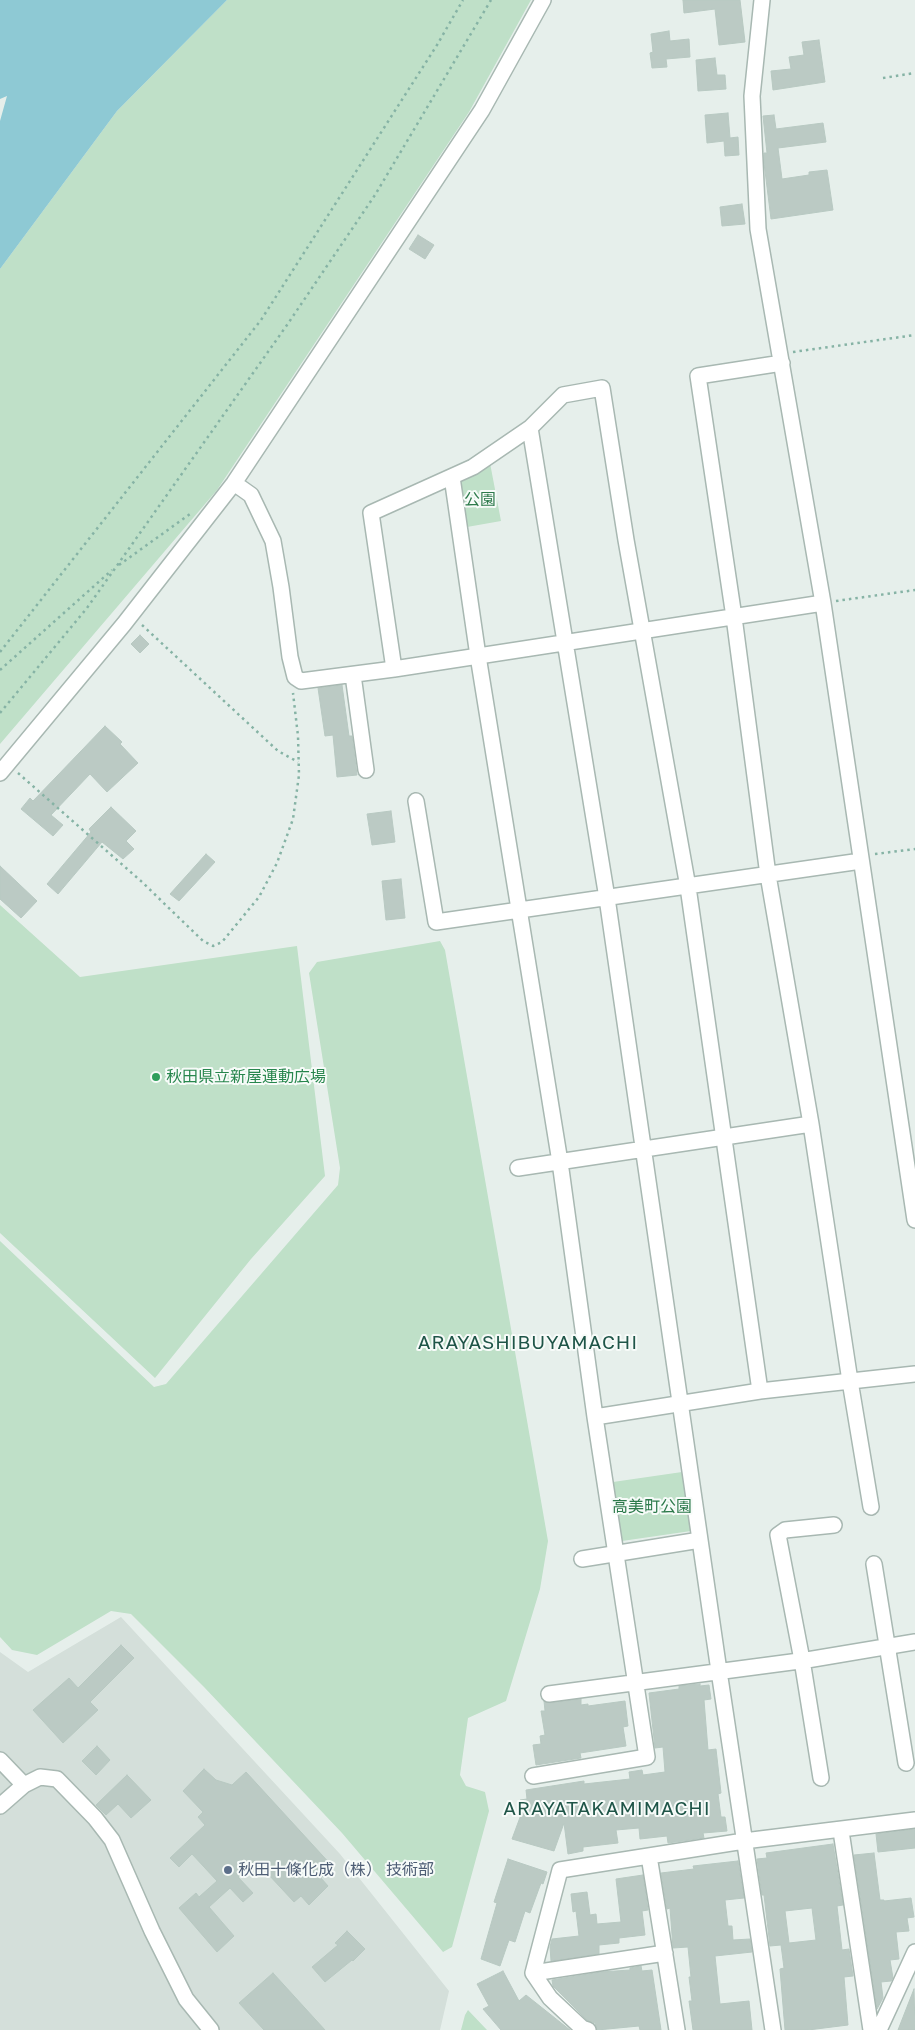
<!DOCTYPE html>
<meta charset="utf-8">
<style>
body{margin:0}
canvas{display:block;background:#e6efeb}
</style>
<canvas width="915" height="2030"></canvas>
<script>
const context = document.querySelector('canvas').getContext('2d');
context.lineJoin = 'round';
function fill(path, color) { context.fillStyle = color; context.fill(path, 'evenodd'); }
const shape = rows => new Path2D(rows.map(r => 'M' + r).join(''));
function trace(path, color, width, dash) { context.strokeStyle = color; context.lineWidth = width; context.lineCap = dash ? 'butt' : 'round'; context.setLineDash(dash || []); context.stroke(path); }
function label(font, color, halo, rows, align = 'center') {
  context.font = font + ' "Golos Text","Noto Sans JP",sans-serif'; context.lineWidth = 4; context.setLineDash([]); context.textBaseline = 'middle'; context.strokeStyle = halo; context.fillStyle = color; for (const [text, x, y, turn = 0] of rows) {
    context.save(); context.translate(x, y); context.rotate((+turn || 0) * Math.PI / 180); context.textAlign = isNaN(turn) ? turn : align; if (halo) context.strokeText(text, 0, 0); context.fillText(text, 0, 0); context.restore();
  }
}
fill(shape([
 [121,1617,340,1854,449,1991,440,2030,0,2030,0,1652,28,1672]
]), '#d4dfda');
fill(shape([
 [227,0,531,0,469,112,217,490,0,744,0,269,117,111],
 [490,463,501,521,467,527,460,479],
 [0,905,80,977,297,946,325,1176,251,1259,155,1378,0,1233],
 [440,941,445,950,548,1541,540,1589,506,1701,468,1718,460,1775,466,1786,485,1792,489,1811,452,1947,443,1952,342,1833,204,1687,131,1614,111,1611,37,1655,12,1650,0,1637,0,1241,154,1387,166,1384,338,1185,340,1168,309,973,317,962],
 [682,1472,691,1531,622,1541,613,1482],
 [468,2010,487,2030,461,2030,465,2015]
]), '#bfe0c8');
fill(shape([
 [0,0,227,0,117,111,0,269,0,121,7,96,0,99]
]), '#8ec9d4');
const building = shape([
 [683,0,740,0,745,42,719,45,715,9,684,13,683,0],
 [669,31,670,41,689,39,690,57,666,59,667,67,652,68,650,53,653,52,651,34,669,31],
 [819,40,825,82,773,90,771,71,791,69,789,57,804,55,802,42,819,40],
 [715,58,717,75,725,75,726,89,698,91,696,60,715,58],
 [728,113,730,138,738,137,739,155,725,156,724,141,707,143,705,115,728,113],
 [774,115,776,129,823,123,826,142,778,148,782,179,809,175,809,172,827,170,833,210,771,219,764,163,764,153,767,153,763,116,774,115],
 [742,204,745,224,722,226,720,207,742,204],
 [418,235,434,245,425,259,409,249,418,235],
 [140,635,149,644,140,653,131,644,140,635],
 [342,685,349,736,352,736,357,775,337,777,333,735,325,736,318,688,342,685],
 [105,726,122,742,120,744,138,763,107,792,90,774,51,815,63,825,53,836,21,809,30,798,33,801,105,726],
 [111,807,136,831,126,841,134,849,123,859,102,842,58,894,47,884,91,832,89,829,111,807],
 [391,811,395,842,372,845,367,814,391,811],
 [206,854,215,862,179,901,170,894,206,854],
 [0,866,37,901,21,918,0,899,0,866],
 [401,879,405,918,386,920,382,881,401,879],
 [121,1645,134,1658,90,1702,98,1710,63,1743,33,1710,69,1678,78,1688,121,1645],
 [700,1684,700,1686,709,1685,711,1699,704,1700,708,1750,716,1749,721,1793,718,1794,721,1817,725,1817,727,1831,703,1833,704,1838,668,1843,667,1836,640,1839,639,1828,616,1830,618,1843,583,1847,583,1851,568,1854,564,1823,554,1851,512,1839,522,1812,520,1800,527,1799,526,1790,584,1781,584,1784,630,1779,629,1772,642,1770,643,1775,665,1772,663,1747,655,1748,649,1693,679,1689,679,1686,700,1684],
 [581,1699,581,1705,588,1704,588,1706,625,1701,628,1726,623,1727,626,1746,580,1753,581,1758,536,1765,533,1745,541,1744,540,1736,545,1735,541,1711,545,1711,544,1701,550,1703,581,1699],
 [97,1746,110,1760,96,1775,82,1761,97,1746],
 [204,1769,216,1780,232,1785,246,1772,333,1867,321,1878,328,1886,309,1905,301,1896,294,1902,255,1860,238,1877,253,1893,243,1902,230,1888,209,1907,234,1936,217,1952,179,1908,196,1893,199,1897,217,1881,192,1854,179,1867,170,1858,205,1825,198,1817,203,1812,183,1791,204,1769],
 [127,1775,151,1800,131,1818,118,1804,106,1815,96,1805,127,1775],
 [915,1829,915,1848,878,1852,876,1834,915,1829],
 [833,1844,843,1905,837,1906,842,1950,849,1949,853,1976,844,1977,848,2025,808,2030,785,2030,780,1969,784,1968,781,1945,770,1946,764,1895,762,1895,757,1859,767,1858,766,1853,833,1844],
 [812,1908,816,1940,789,1943,785,1911,812,1908],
 [874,1853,880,1900,884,1900,884,1901,911,1898,914,1917,907,1918,909,1931,896,1932,899,1959,890,1960,893,1978,891,1981,881,1982,883,1998,877,2009,854,1855,874,1853],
 [508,1859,547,1872,543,1884,541,1883,530,1913,525,1911,515,1942,509,1940,500,1966,481,1959,497,1903,494,1902,508,1859],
 [738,1861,744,1898,725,1900,728,1926,732,1926,733,1940,750,1939,752,1952,715,1956,720,2004,749,2001,752,2030,693,2030,689,2001,692,2001,689,1977,691,1977,688,1947,673,1948,670,1908,667,1909,661,1873,694,1869,693,1866,738,1861],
 [643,1875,648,1910,642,1911,645,1935,619,1938,619,1943,599,1945,599,1954,551,1961,550,1947,552,1939,579,1936,576,1911,573,1912,571,1894,587,1892,590,1915,596,1914,597,1924,621,1922,616,1879,643,1875],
 [347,1931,365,1949,353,1961,352,1960,325,1982,312,1967,338,1945,335,1943,347,1931],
 [641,1966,642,1971,652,1970,661,2030,640,2030,639,2026,597,2030,595,2023,587,2020,553,1986,552,1980,601,1972,630,1970,630,1968,641,1966],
 [503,1971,519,2001,526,1995,570,2030,501,2030,483,2009,489,2006,477,1984,503,1971],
 [273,1973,325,2030,264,2030,239,2003,273,1973],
 [914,1989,915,2030,898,2030,914,1989]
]);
fill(building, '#bbcac4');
trace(building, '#b8c9c2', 1);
const minor = shape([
 [762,0,752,96,758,229,823,603,915,1220],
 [782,363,698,376,734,617,768,875,811,1124,850,1381,871,1507],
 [530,428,607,898,719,1671,773,2030],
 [452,477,478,656,560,1162,595,1417,647,1757,533,1776],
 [234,483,251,495,273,541,281,587,290,657,295,677,301,681,394,669,823,603],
 [394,669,371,513,473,467,530,428,563,395,602,388,626,540,688,887,760,1391],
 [353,675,366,770],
 [0,773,124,624,234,483,482,110,543,0],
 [416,801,436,922,861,861],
 [518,1168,811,1124],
 [595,1417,760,1391,915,1374],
 [582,1559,700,1540],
 [874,1564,906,1763],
 [549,1694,807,1660,915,1642],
 [0,1760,24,1785],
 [821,1778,802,1660,778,1535,785,1530,834,1525],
 [0,1806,24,1785,40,1777,57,1779,95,1818,112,1840,152,1931,186,1999,211,2030],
 [841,1831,871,2030],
 [649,1856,677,2030],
 [533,1973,665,1953],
 [588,2030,582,2028,550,1998,533,1973,560,1870,744,1841,915,1820],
 [879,2030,915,1952]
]);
trace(minor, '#a8b8b2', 18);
trace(shape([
 [883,78,915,73],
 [793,352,915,335],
 [119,565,190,514],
 [836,601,915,590],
 [142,625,278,751,298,762],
 [0,652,261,320,437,45,463,0],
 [0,670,112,570],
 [0,713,87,608,287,325,375,195,491,0],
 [18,773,142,882,203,941,213,946,222,942,259,897,277,863,293,819,299,775,298,736,293,693],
 [875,854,915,849]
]), '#86b3a5', 2.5, [2.5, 4]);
trace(minor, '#fff', 15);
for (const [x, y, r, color] of [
 [156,1077,5,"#2e9e5b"],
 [228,1870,5,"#5c6f8a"]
]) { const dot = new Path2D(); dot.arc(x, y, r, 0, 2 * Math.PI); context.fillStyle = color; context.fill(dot); trace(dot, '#f7fbf9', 2); }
label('16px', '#2d7a4b', '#f7fbf9', [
 ["公園",480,500],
 ["高美町公園",652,1507]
]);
label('16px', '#27864d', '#f7fbf9', [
 ["秋田県立新屋運動広場",166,1077]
], 'left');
label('16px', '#4e5e75', '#f7fbf9', [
 ["秋田十條化成（株） 技術部",238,1870]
], 'left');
context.letterSpacing = '1px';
label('19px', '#1f5548', '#f7fbf9', [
 ["ARAYASHIBUYAMACHI",528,1343],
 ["ARAYATAKAMIMACHI",607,1809]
]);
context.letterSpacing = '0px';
</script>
